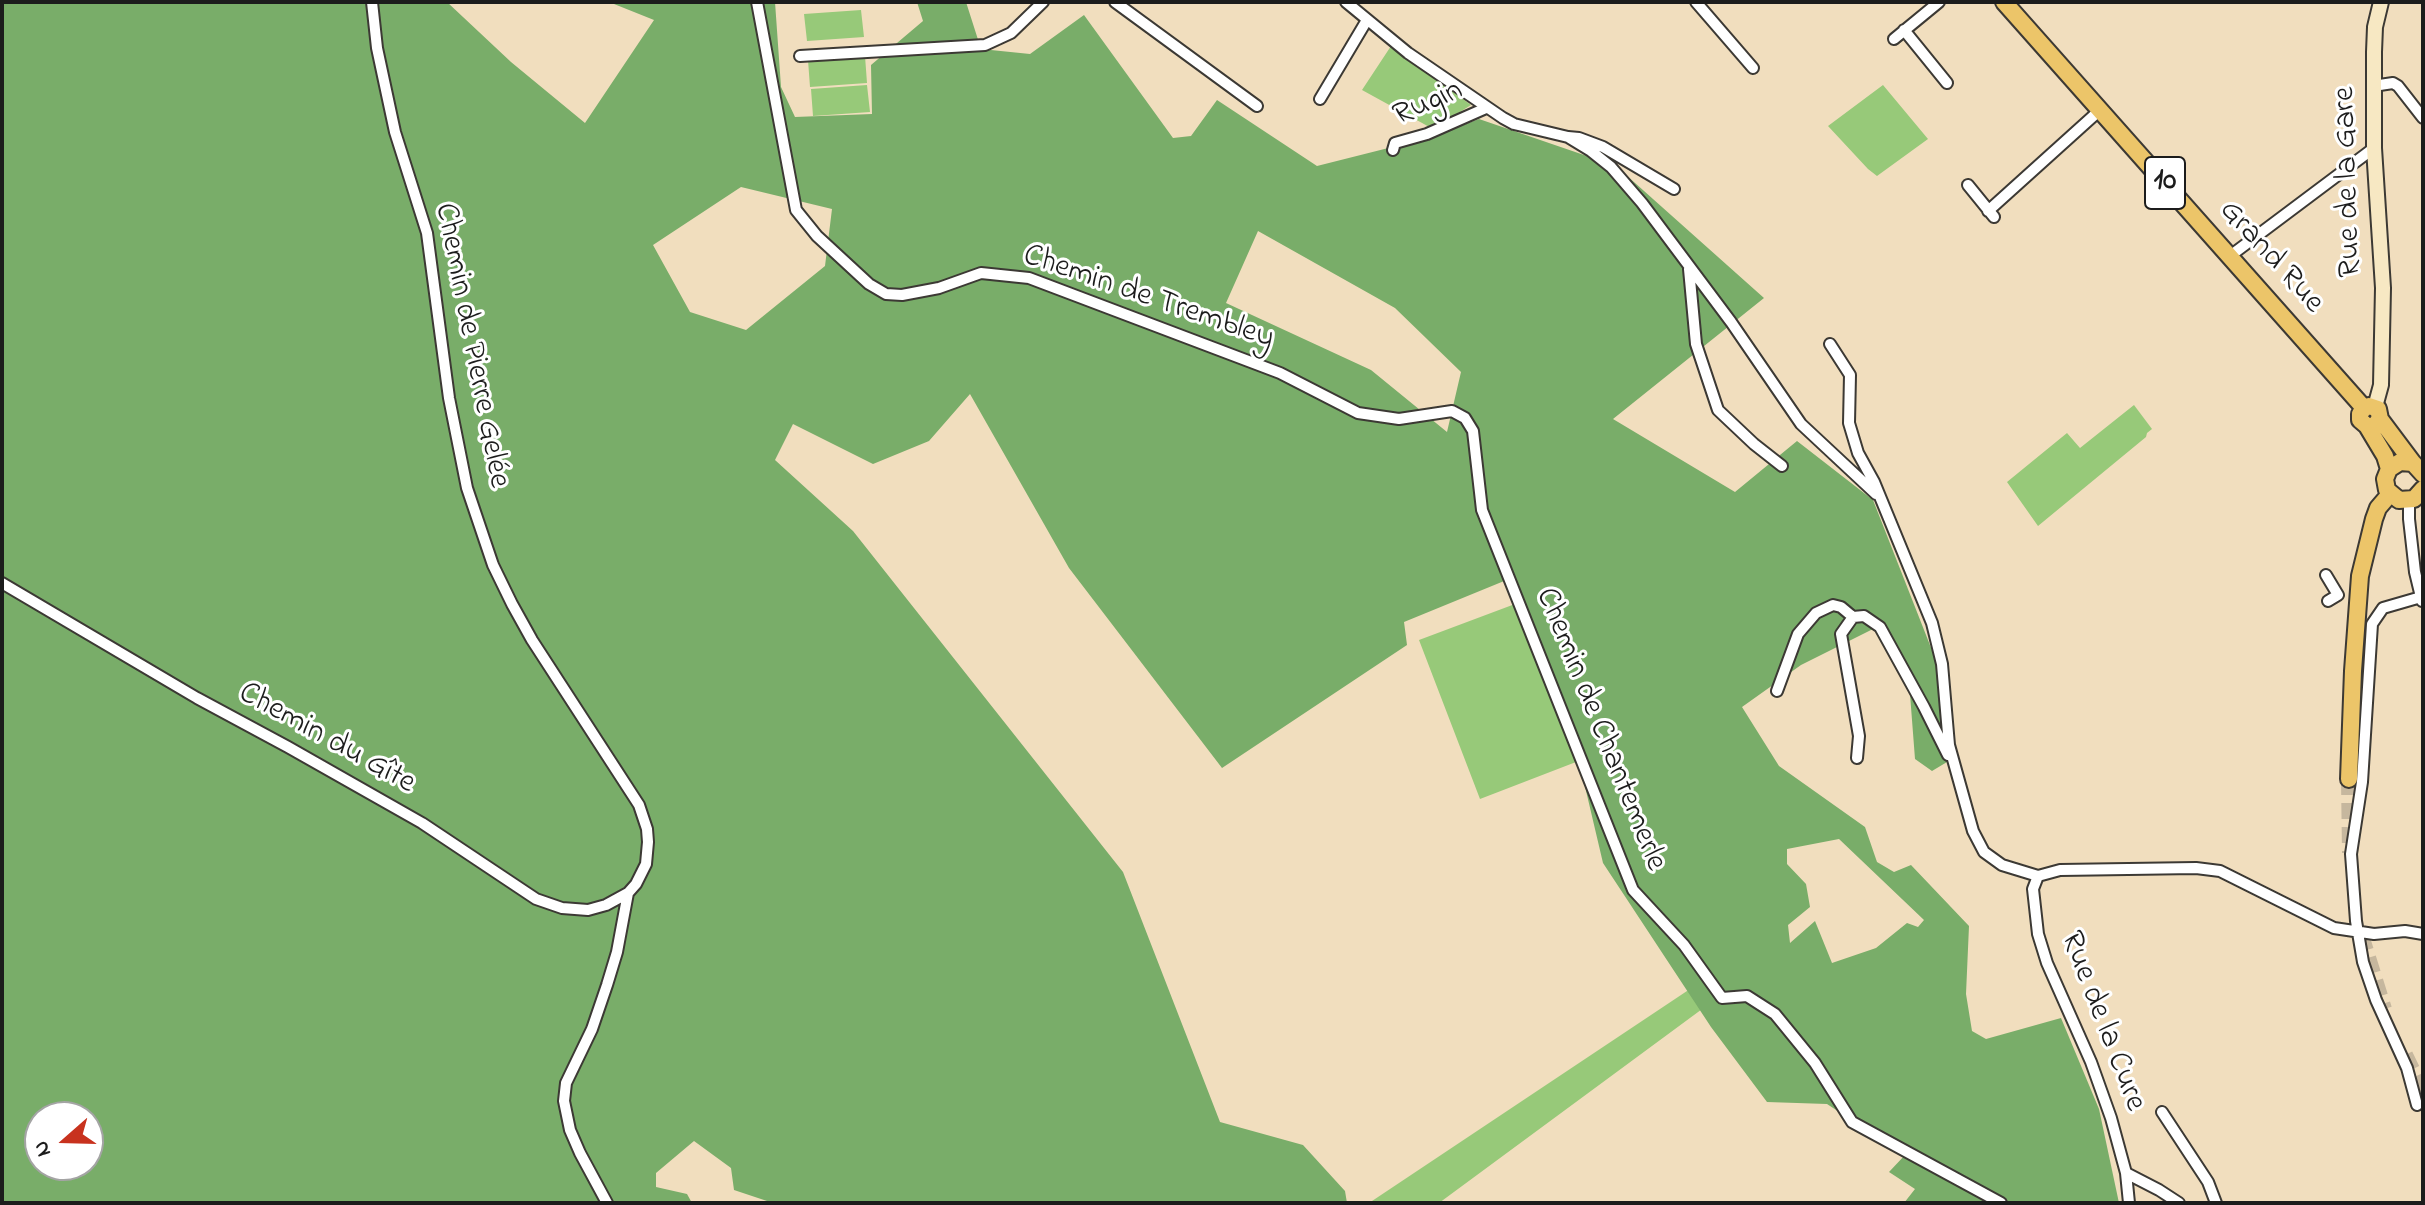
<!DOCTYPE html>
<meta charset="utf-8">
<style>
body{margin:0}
#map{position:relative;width:2425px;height:1205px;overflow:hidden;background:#f1debe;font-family:"Indie Flower",sans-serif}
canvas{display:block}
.frame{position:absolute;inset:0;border:4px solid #1c1c1c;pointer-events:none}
.north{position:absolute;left:24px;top:1101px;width:80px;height:80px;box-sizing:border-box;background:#fff;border:2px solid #a4a4a4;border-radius:50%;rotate:250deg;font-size:22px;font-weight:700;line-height:32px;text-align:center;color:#1c1c1c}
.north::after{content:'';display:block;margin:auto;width:28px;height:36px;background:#c8321e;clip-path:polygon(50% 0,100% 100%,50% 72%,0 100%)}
</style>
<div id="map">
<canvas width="2425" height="1205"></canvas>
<div class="frame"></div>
<div class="north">N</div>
</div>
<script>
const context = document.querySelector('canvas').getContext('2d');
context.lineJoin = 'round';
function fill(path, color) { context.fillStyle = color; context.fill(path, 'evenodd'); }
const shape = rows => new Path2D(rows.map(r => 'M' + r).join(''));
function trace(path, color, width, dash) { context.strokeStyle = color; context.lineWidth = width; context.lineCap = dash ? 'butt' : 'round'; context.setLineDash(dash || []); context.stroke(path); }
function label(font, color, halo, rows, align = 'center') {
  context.font = font + ' "Indie Flower",sans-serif'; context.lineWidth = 6; context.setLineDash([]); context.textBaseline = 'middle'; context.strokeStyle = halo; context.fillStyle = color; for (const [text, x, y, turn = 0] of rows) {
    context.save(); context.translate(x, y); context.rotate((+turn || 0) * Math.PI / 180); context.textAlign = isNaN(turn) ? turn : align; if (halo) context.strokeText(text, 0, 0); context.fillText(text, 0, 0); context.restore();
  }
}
fill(shape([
 [861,10,864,37,807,41,804,14],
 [1391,46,1471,105,1433,129,1362,90],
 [865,56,867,83,810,87,808,60],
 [867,85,870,112,813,116,811,89],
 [1883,85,1928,139,1877,176,1868,169,1828,126],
 [2134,405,2152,429,2147,433,2146,437,2038,526,2007,482,2067,433,2080,448],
 [1515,604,1576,762,1480,799,1419,640],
 [1717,971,1732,987,1439,1203,1369,1203]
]), '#97c979');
fill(shape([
 [2,2,447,2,511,62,585,123,654,20,609,2,775,2,781,87,795,117,872,114,871,65,923,21,917,2,966,2,981,49,1030,54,1084,15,1173,138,1191,136,1217,100,1317,166,1432,137,1479,119,1616,166,1764,298,1613,419,1735,492,1797,441,1873,500,1937,663,1947,762,1932,771,1915,759,1909,681,1877,627,1801,665,1742,707,1779,766,1865,827,1877,862,1894,872,1911,865,1969,926,1966,994,1972,1031,1986,1039,2061,1018,2099,1109,2119,1203,1904,1203,1915,1189,1889,1172,1905,1155,1827,1104,1767,1102,1711,1027,1603,863,1579,761,1509,579,1404,622,1407,645,1222,768,1069,568,970,394,929,441,873,464,793,424,775,460,853,531,1123,872,1220,1122,1303,1145,1345,1191,1347,1203,773,1203,734,1190,731,1168,694,1141,656,1173,656,1187,687,1194,692,1203,2,1203],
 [741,187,832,209,825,266,746,330,690,312,653,245],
 [1258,231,1395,308,1461,372,1447,432,1371,370,1226,303],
 [1839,839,1924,920,1918,927,1907,923,1876,948,1832,963,1815,921,1790,943,1788,925,1810,907,1806,884,1787,864,1787,849],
 [40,1117,88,1117,88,1165,40,1165]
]), '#79ad69');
trace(shape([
 [2349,779,2350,853],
 [2361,935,2384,1009],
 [2405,1055,2423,1092]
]), '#c6b79e', 16, [16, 8]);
const street = shape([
 [757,2,796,210,817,236,869,284,886,294,902,295,939,288,981,273,1029,278,1280,373,1358,413,1399,419,1452,411,1465,418,1473,431,1482,510,1633,890,1684,945,1722,998,1747,996,1775,1014,1815,1063,1852,1122,2001,1203],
 [1115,2,1257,106],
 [1346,2,1408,53,1503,118,1514,124,1568,137,1579,138,1603,147,1674,189],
 [1696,2,1753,68],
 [1904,30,1947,83],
 [1894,39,1939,2],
 [800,56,985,45,1011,33,1043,2],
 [2373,86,2393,83,2398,86,2423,118],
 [1320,99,1367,20],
 [1568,137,1591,151,1611,167,1642,203,1731,322,1801,424,1876,494],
 [1393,150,1395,143,1427,134,1486,108],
 [1968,185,1994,217],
 [1988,211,2100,110],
 [2230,256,2374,148],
 [1689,269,1696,344,1718,410,1754,444,1782,466],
 [1830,344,1850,375,1849,423,1858,453,1874,482,1932,623,1942,664,1949,745,1973,831,1984,852,2002,865,2038,876],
 [2409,501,2409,519,2415,572,2422,601],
 [2326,575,2338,595,2328,601],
 [2,583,197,698,288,747,422,823,536,899,562,908,588,910,606,905,628,893,636,884,646,864,648,842,647,829,639,805,532,640,512,604,493,565,467,488,449,398,427,233,395,132,377,48,372,2],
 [1777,691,1798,634,1816,613,1833,605,1841,607,1853,617],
 [1857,758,1859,736,1841,634,1853,617,1864,616,1880,627,1924,707,1948,755],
 [2038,876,2060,870,2196,868,2220,871,2334,928,2374,934,2405,931,2423,934],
 [2038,876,2033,889,2038,934,2047,963,2091,1062,2111,1118,2126,1173,2129,1203],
 [2417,1105,2407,1068,2376,1000,2363,962,2356,921,2351,854,2362,782,2372,624,2383,608,2421,597],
 [2162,1112,2208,1182,2216,1203],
 [2126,1173,2159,1190,2179,1203],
 [607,1203,580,1153,570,1130,564,1101,566,1083,592,1029,607,985,617,952,628,893]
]);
const secondary = shape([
 [2375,407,2381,385,2383,288,2374,148,2374,52,2375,27,2381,2]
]);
const primary = shape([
 [2004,2,2364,408],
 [2380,419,2374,426,2367,426,2360,420,2360,414,2364,408,2369,406,2378,409,2380,419,2413,463],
 [2367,426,2385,456,2389,469],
 [2423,474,2413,463,2400,462,2389,469,2385,479,2387,490,2399,500,2414,499,2423,489],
 [2349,779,2353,671,2360,576,2374,519,2378,508,2390,494]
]);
trace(street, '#3c3934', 14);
trace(secondary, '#3c3934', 18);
trace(primary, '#3c3934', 20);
trace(street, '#fff', 10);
trace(secondary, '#f7e8c3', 14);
trace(primary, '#ecc569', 16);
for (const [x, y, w] of [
 [2165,183,40]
]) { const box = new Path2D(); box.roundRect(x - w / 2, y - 26, w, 52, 6); context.fillStyle = '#fff'; context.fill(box); trace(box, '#1c1c1c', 2); }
label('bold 30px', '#1c1c1c', null, [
 ["10",2165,183]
]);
label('32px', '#1c1c1c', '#fff', [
 ["Rugin",1429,105,-24],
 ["Rue de la Gare",2350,182,-92],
 ["Grand Rue",2270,258,48],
 ["Chemin de Trembley",1148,299,19],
 ["Chemin de Pierre Gelée",470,346,79],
 ["Chemin de Chantemerle",1599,730,68],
 ["Chemin du Gîte",326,740,29],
 ["Rue de la Cure",2101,1022,69]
]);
</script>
